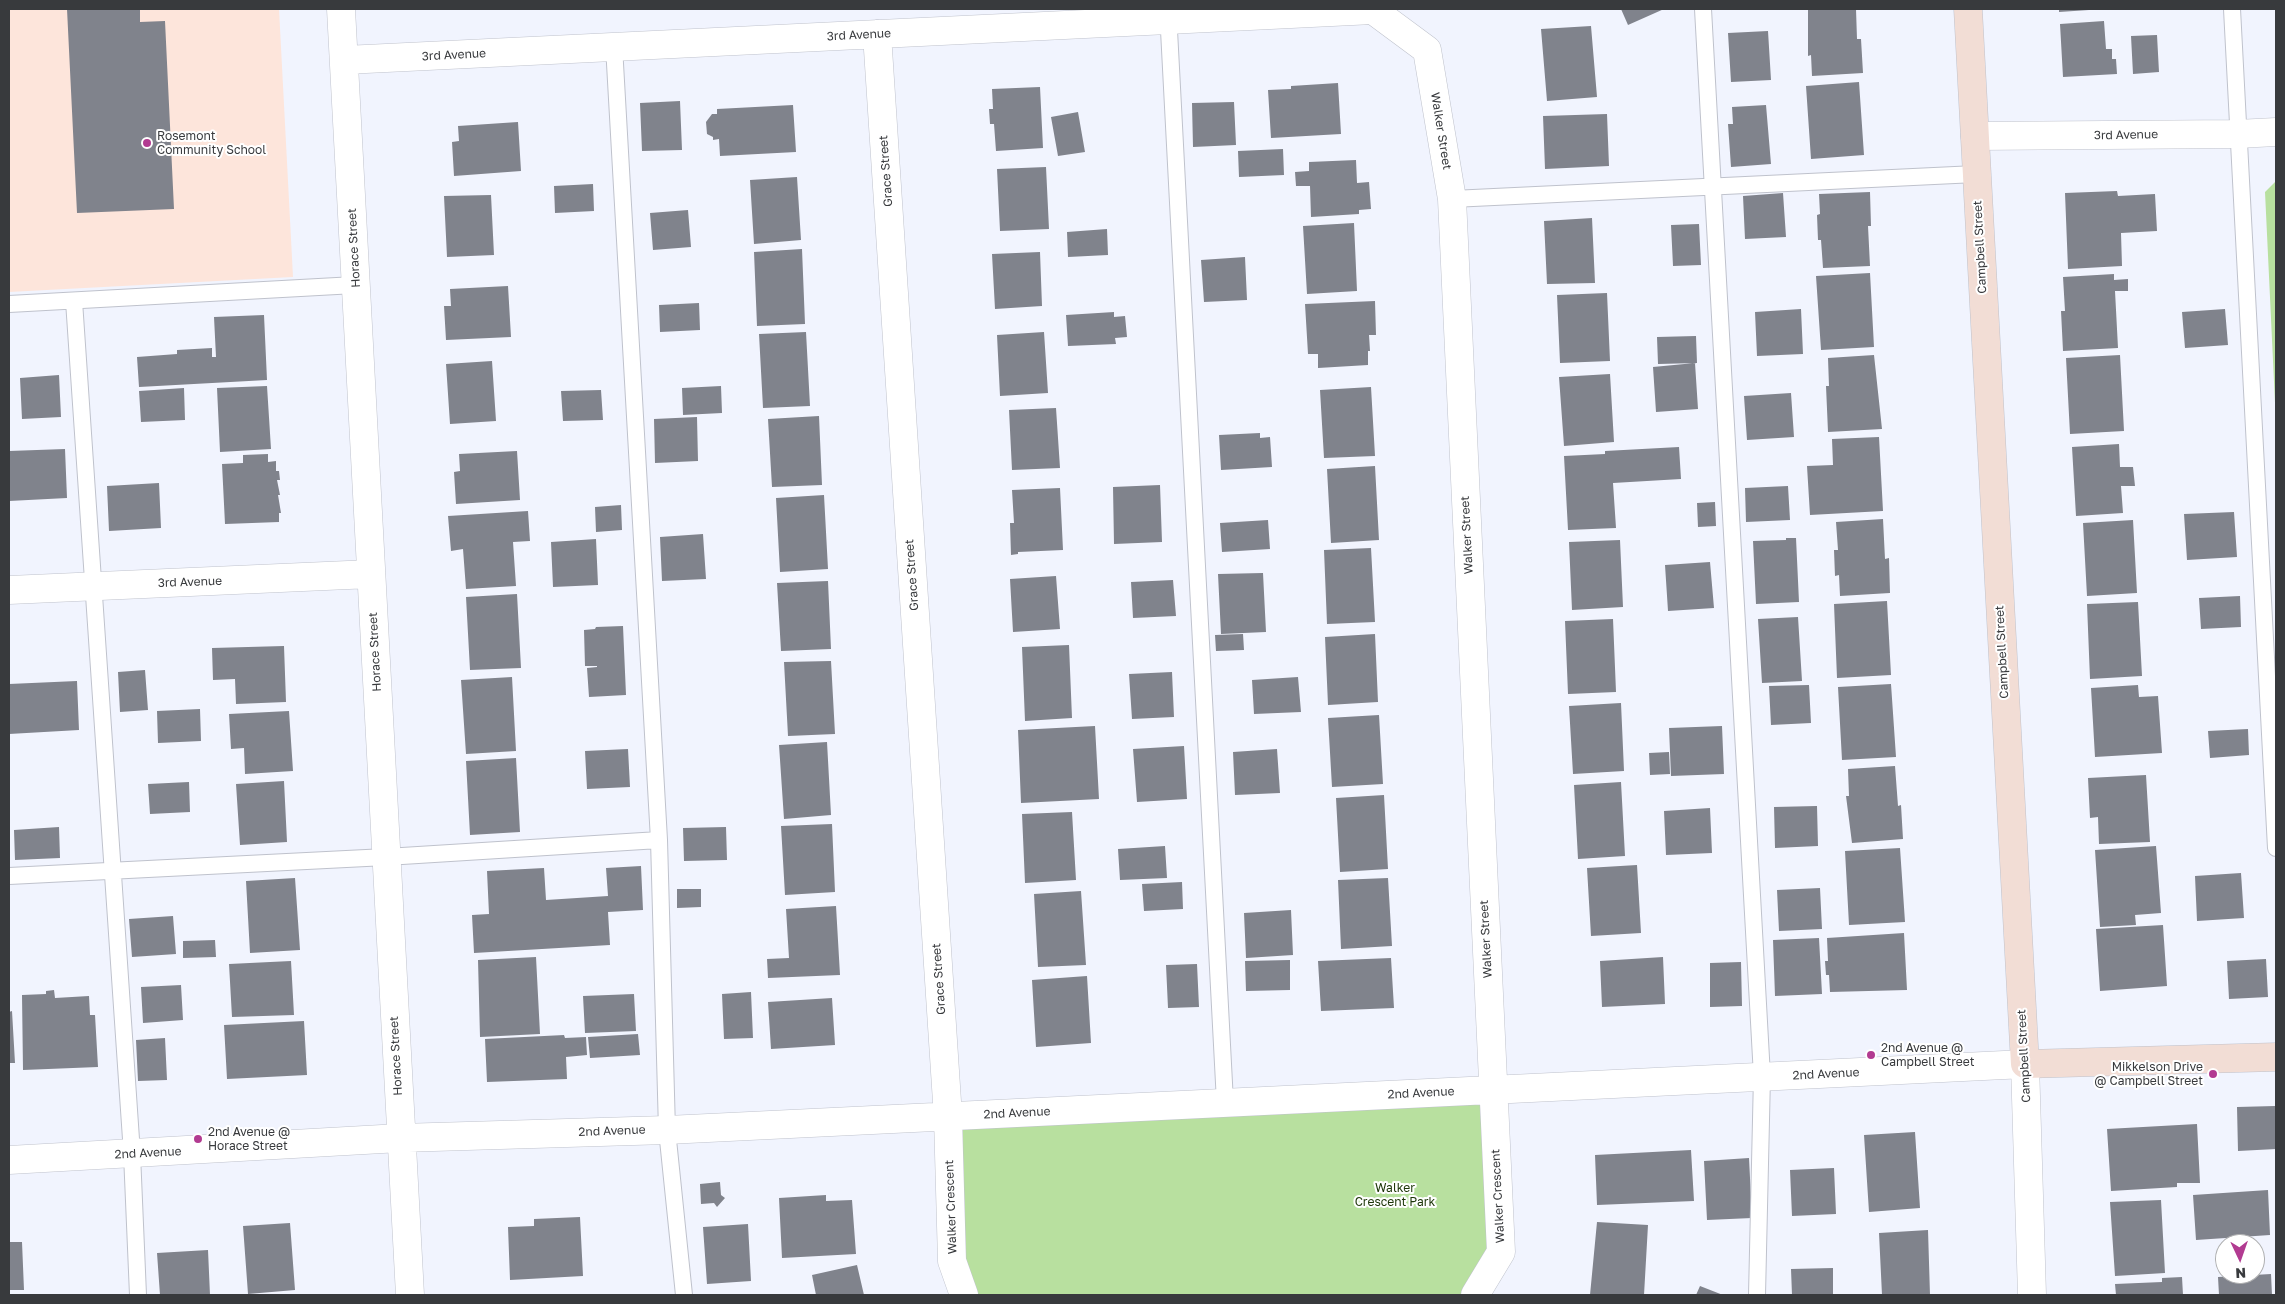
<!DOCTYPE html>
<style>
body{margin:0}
#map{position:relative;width:2285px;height:1304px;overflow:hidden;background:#f1f4fe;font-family:"Golos Text",sans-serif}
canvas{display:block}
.frame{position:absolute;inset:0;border:10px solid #383a3d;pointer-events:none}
.north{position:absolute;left:2215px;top:1234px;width:50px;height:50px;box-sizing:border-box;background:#fff;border:1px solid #afb0b1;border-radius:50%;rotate:177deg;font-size:14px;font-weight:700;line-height:20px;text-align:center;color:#383a3d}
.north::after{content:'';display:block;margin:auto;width:18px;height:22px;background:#b23b91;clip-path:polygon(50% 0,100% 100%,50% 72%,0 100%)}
</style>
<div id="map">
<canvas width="2285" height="1304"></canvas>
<div class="frame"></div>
<div class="north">N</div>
</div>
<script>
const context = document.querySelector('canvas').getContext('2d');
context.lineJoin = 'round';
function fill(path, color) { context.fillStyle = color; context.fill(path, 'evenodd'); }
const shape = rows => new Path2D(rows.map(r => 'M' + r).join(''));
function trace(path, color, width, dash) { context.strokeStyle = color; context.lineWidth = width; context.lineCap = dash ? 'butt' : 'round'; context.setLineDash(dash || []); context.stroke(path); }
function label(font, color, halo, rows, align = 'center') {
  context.font = font + ' "Golos Text",sans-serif'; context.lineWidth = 4; context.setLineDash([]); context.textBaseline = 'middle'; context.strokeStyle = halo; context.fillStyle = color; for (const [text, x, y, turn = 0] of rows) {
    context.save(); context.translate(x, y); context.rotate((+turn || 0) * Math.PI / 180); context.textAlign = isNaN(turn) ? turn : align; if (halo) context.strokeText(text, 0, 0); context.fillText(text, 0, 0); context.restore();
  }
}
fill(shape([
 [9,9,279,9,293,277,9,292]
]), '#fde5db');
fill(shape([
 [2276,181,2276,424,2265,192],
 [1493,1089,1501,1252,1475,1295,964,1295,948,1117]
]), '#b8e09f');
fill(shape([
 [67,9,140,9,140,22,165,21,174,209,77,213],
 [1621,9,1664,9,1628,25],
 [1808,9,1856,9,1857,39,1861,39,1863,73,1812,76,1811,55,1808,56],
 [2059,9,2089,9,2089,10,2059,12],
 [2104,21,2106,49,2112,49,2112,59,2116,59,2117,74,2063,77,2060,24],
 [1591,26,1597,97,1547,101,1541,29],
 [1768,31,1771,80,1731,82,1728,33],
 [2157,35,2159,72,2133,74,2131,36],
 [1859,82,1864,155,1811,159,1806,86],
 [1338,83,1341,134,1271,138,1268,90,1291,89,1291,86],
 [1040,87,1043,148,996,151,994,124,990,124,989,109,993,109,992,89],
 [680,101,682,150,642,151,640,103],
 [1234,102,1236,145,1193,147,1192,103],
 [793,105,796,152,720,156,719,139,713,140,713,137,707,134,706,122,712,114,717,114,717,109],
 [1766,105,1771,164,1731,167,1728,124,1733,124,1732,107],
 [1078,112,1085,152,1058,156,1051,117],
 [1607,114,1609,166,1545,169,1543,116],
 [518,122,521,171,454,176,452,142,459,141,458,126],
 [1283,149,1284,175,1239,177,1238,151],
 [1356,160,1357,183,1369,182,1371,209,1359,210,1359,214,1311,217,1310,186,1296,186,1295,172,1309,171,1309,162],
 [1046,167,1049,229,1000,231,997,169],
 [797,177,801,240,754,244,750,180],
 [593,184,594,211,555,213,554,186],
 [2117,191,2118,196,2155,194,2157,231,2121,233,2122,266,2068,269,2065,193],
 [1870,192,1871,226,1868,226,1870,266,1823,268,1821,240,1818,240,1817,215,1820,214,1819,194],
 [1783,193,1786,237,1745,239,1743,196],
 [491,195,494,255,447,257,444,196],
 [688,210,691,247,653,250,650,213],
 [1592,218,1595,283,1547,284,1544,221],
 [1354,223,1357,291,1307,294,1303,226],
 [1699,224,1701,265,1673,266,1671,225],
 [1107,229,1108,255,1068,257,1067,232],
 [802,249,805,324,757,326,754,252],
 [1040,252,1042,306,995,309,992,254],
 [1245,257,1247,300,1204,302,1201,260],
 [1870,273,1874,347,1821,350,1816,276],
 [2114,274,2114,280,2128,279,2128,291,2115,291,2118,348,2063,351,2061,311,2065,311,2063,277],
 [508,286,511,337,446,340,444,306,451,306,450,289],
 [1607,293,1610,361,1560,363,1557,295],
 [1375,301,1376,335,1369,335,1370,351,1368,351,1368,365,1318,368,1318,354,1308,354,1305,304],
 [699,303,700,330,660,332,659,305],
 [1801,309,1803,354,1757,356,1755,312],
 [2225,309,2228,345,2185,348,2182,312],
 [1114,312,1114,317,1125,316,1127,337,1115,338,1116,344,1068,346,1066,315],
 [264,315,267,380,139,387,137,357,177,354,177,350,212,348,212,357,216,357,214,317],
 [806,332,810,406,763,408,759,334],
 [1044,332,1048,393,1000,396,997,335],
 [1696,336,1697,363,1658,364,1657,337],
 [1874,355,1882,429,1828,432,1826,386,1829,386,1828,358],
 [2120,355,2124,431,2070,434,2066,358],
 [492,361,496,421,450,424,446,364],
 [1695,363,1698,409,1656,412,1653,367],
 [1610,374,1614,442,1564,446,1559,377],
 [59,375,61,417,22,419,20,378],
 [267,386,271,449,220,452,217,388],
 [721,386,722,413,683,415,682,388],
 [1371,387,1375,456,1324,458,1320,390],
 [184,388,185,420,141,422,139,391],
 [601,390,603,420,563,421,561,391],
 [1791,393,1794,437,1747,440,1744,396],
 [1056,408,1060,468,1012,470,1009,410],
 [819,416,822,485,772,487,768,419],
 [697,417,698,461,655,463,654,419],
 [1260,433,1260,438,1270,437,1272,467,1221,470,1219,435],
 [1879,437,1883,511,1810,515,1807,466,1833,465,1832,439],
 [2119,444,2120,467,2133,467,2135,486,2121,486,2123,513,2076,516,2072,447],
 [1679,447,1681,479,1613,483,1616,528,1568,530,1564,456,1605,454,1605,451],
 [65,449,67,498,9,501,9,451],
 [517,451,520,500,456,504,454,472,460,471,459,454],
 [268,454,268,462,276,461,276,471,279,471,280,480,277,480,280,495,278,495,281,513,279,513,279,522,225,524,222,464,243,463,243,455],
 [1375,466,1379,540,1331,543,1327,469],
 [159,483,161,528,109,531,107,486],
 [1160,485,1162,542,1114,544,1113,487],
 [1788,486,1790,520,1746,522,1745,488],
 [1060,488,1063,550,1018,552,1018,554,1011,555,1010,523,1014,523,1012,490],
 [824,495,828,569,780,572,776,498],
 [1715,502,1716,526,1698,527,1697,503],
 [621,505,622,530,596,532,595,507],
 [528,511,530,541,513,542,516,586,466,589,463,549,451,551,448,516],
 [2234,512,2237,557,2187,560,2184,514],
 [1883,519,1885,559,1889,558,1890,593,1840,596,1839,575,1835,576,1834,550,1838,550,1836,522],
 [1268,520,1270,549,1222,552,1220,523],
 [2133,520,2137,593,2087,596,2083,523],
 [703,534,706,579,662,581,660,537],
 [1786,538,1796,538,1799,602,1756,604,1753,541,1786,540],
 [596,539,598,585,553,587,551,542],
 [1620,540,1623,607,1572,610,1569,542],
 [1371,548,1375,622,1327,624,1324,550],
 [1710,562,1714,608,1668,611,1665,565],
 [1263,573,1266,632,1221,634,1218,574],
 [1056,576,1060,629,1013,632,1010,579],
 [1173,580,1176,616,1133,618,1131,582],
 [828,581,831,649,781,651,777,583],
 [517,594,521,668,470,670,466,597],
 [2240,596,2241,627,2201,629,2199,598],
 [1887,601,1891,675,1837,678,1834,604],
 [2138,602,2142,676,2090,679,2087,604],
 [1798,617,1802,681,1762,683,1758,619],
 [1613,619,1616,692,1568,694,1565,621],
 [623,626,626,695,589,697,587,668,597,667,597,666,585,666,584,630,595,629,596,627],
 [1243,634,1244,650,1216,651,1215,635],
 [1375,634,1378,702,1328,705,1325,637],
 [1069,645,1072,718,1025,721,1022,647],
 [284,646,286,702,236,704,235,679,213,680,212,648],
 [831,661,835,734,788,736,784,662],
 [145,670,148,710,120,712,118,672],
 [1172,672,1174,717,1132,719,1129,674],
 [512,677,516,751,466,754,461,680],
 [1298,677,1301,712,1254,714,1252,680],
 [77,681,79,730,9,734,9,684],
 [1891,684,1896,757,1842,760,1838,687],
 [1809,685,1811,723,1771,725,1769,686],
 [2138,685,2139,697,2158,696,2162,753,2095,757,2091,688],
 [1621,703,1624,771,1573,774,1569,706],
 [200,709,201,741,158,743,157,711],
 [289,711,293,771,245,774,244,748,231,749,229,714],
 [1379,715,1383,784,1332,787,1328,718],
 [1095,726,1099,799,1021,803,1018,730],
 [1722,726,1724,774,1671,776,1669,728],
 [2248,729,2249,755,2210,758,2208,731],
 [827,742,831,815,784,819,779,745],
 [1184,746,1187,799,1137,802,1133,749],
 [628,749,630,787,587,789,585,751],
 [1277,749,1280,793,1235,795,1233,752],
 [1669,752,1670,774,1650,775,1649,753],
 [516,758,520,832,470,835,466,761],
 [1895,766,1898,806,1901,805,1903,839,1852,843,1846,796,1849,796,1848,769],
 [2146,775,2150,842,2099,844,2098,817,2090,818,2088,778],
 [284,781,287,842,240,845,236,784],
 [189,782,190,812,150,814,148,784],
 [1621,782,1625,856,1578,859,1574,785],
 [1384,795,1388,869,1340,872,1336,798],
 [1817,806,1818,846,1775,848,1774,807],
 [1710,808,1712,853,1666,855,1664,811],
 [1072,812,1076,880,1025,883,1022,814],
 [832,824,835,892,785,895,781,826],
 [59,827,60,858,15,860,14,830],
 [726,827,727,860,684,861,683,828],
 [1165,846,1167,878,1120,880,1118,849],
 [2156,846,2161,913,2135,915,2136,925,2100,927,2095,850],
 [1900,848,1905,922,1849,925,1845,851],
 [1637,865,1641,933,1591,936,1587,868],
 [641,866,643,910,608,912,610,945,474,953,472,915,489,914,487,871,544,868,546,900,608,896,606,868],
 [2241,873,2244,918,2197,921,2195,876],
 [295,878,300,950,250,953,246,881],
 [1388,878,1392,946,1341,949,1338,880],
 [1182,882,1183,909,1144,911,1142,884],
 [1820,888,1822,929,1779,931,1777,890],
 [677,889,701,889,701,907,677,908],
 [1081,891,1086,965,1038,967,1034,894],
 [836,906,840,975,768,978,767,959,789,958,786,909],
 [1291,910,1293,955,1246,958,1244,913],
 [173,916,176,954,132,957,129,919],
 [2163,925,2167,986,2100,991,2096,929],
 [1904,933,1907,990,1830,992,1829,975,1826,975,1825,961,1828,961,1827,938],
 [1819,938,1822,994,1775,996,1773,940],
 [215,940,216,957,183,958,183,941],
 [536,957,540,1034,480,1037,478,960],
 [1663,957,1665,1004,1602,1007,1600,961],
 [1391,958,1394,1008,1321,1011,1318,961],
 [2266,959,2268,997,2229,999,2227,961],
 [1290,960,1290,990,1246,991,1245,961],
 [291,961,294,1015,232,1017,229,964],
 [1741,962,1742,1006,1710,1007,1710,963],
 [1197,964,1199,1007,1168,1008,1166,965],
 [1087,976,1091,1043,1036,1047,1032,980],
 [181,985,183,1020,143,1023,141,987],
 [54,990,55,998,89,996,90,1015,95,1015,98,1067,23,1070,22,995,46,994,46,991],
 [751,992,753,1038,724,1039,722,994],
 [634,994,636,1031,585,1033,583,996],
 [832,998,835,1045,771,1049,768,1002],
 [12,1011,15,1063,9,1063,9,1012],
 [304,1021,307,1075,227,1079,224,1025],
 [638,1034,640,1055,590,1058,588,1037],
 [564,1035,565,1038,586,1037,587,1055,566,1057,567,1079,487,1082,485,1039],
 [165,1038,167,1080,138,1081,136,1040],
 [2275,1106,2276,1149,2238,1151,2237,1107],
 [2197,1124,2200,1183,2177,1183,2177,1187,2111,1191,2107,1129],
 [1915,1132,1920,1208,1869,1212,1864,1135],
 [1691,1150,1694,1201,1597,1205,1595,1155],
 [1749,1158,1752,1218,1707,1220,1704,1161],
 [1834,1168,1836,1214,1792,1216,1790,1170],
 [720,1182,721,1195,725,1198,717,1207,714,1203,701,1204,700,1184],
 [2268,1190,2270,1235,2196,1240,2193,1195],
 [826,1195,826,1201,852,1200,856,1254,782,1258,779,1198],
 [2161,1200,2165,1273,2115,1276,2110,1202],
 [580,1217,583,1276,510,1280,508,1227,534,1226,534,1219],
 [1597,1222,1648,1225,1644,1295,1590,1295],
 [290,1223,295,1290,248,1294,243,1226],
 [748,1224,751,1281,707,1284,703,1227],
 [1928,1230,1930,1295,1882,1295,1879,1233],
 [9,1242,22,1242,24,1290,9,1290],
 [208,1250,210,1295,160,1295,157,1253],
 [857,1265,864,1295,816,1295,812,1275],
 [1833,1268,1833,1295,1792,1295,1791,1269],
 [2271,1274,2272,1295,2219,1295,2218,1277],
 [2182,1277,2183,1295,2116,1295,2115,1284,2162,1282,2162,1278],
 [1700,1286,1723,1295,1696,1295]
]), '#80838c');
const lane = shape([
 [1703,9,1762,1076,1757,1295],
 [2232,9,2276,848],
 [1168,11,1225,1102],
 [614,46,659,840,667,1130,684,1295],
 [1452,199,1976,174],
 [74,301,132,1154,138,1295],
 [9,304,355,285],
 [9,876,386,857,659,840]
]);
const street = shape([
 [341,9,410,1295],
 [877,34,948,1117,952,1261,964,1295],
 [345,60,1373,10,1427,50,1452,199,1501,1252,1475,1295],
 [1975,136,2237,134,2276,132],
 [9,590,371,574],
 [9,1160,400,1138,667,1130,2025,1064,2032,1295]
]);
const secondary = shape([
 [1968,9,2025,1064,2276,1057]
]);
trace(lane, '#bfc2cc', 18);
trace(street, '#bfc2cc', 29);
trace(secondary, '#bfc2cc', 29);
trace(lane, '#fff', 16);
trace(street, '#fff', 28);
trace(secondary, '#f2ddd5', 28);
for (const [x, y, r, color] of [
 [147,143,5,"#b23b91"],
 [1871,1055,5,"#b23b91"],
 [2213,1074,5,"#b23b91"],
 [198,1139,5,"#b23b91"]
]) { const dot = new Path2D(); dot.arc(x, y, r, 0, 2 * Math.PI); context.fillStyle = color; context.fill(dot); trace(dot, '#fff', 2); }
label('12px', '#383a3d', '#fff', [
 ["3rd Avenue",859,35,-3],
 ["3rd Avenue",454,55,-3],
 ["Walker Street",1441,131,81],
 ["3rd Avenue",2126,135,-1],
 ["Grace Street",886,171,-94],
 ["Campbell Street",1980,247,-93],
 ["Horace Street",354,248,-93],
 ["Walker Street",1467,535,-93],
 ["Grace Street",912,575,-94],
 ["3rd Avenue",190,582,-2],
 ["Horace Street",375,652,-93],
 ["Campbell Street",2002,652,-93],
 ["Walker Street",1486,939,-93],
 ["Grace Street",939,979,-94],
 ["Horace Street",396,1056,-93],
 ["Campbell Street",2024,1056,-93],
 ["2nd Avenue",1826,1074,-3],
 ["2nd Avenue",1421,1093,-3],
 ["2nd Avenue",1017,1113,-3],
 ["2nd Avenue",612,1131,-2],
 ["2nd Avenue",148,1153,-3],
 ["Walker Crescent",1498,1196,-93],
 ["Walker Crescent",951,1207,-92]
]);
label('12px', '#383a3d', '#fff', [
 ["Rosemont",157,136],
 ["Community School",157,150],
 ["2nd Avenue @",1881,1048],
 ["Campbell Street",1881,1062],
 ["Mikkelson Drive",2203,1067,"right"],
 ["@ Campbell Street",2203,1081,"right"],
 ["2nd Avenue @",208,1132],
 ["Horace Street",208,1146]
], 'left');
label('12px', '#1c3507', '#fff', [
 ["Walker",1395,1188],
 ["Crescent Park",1395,1202]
]);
</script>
